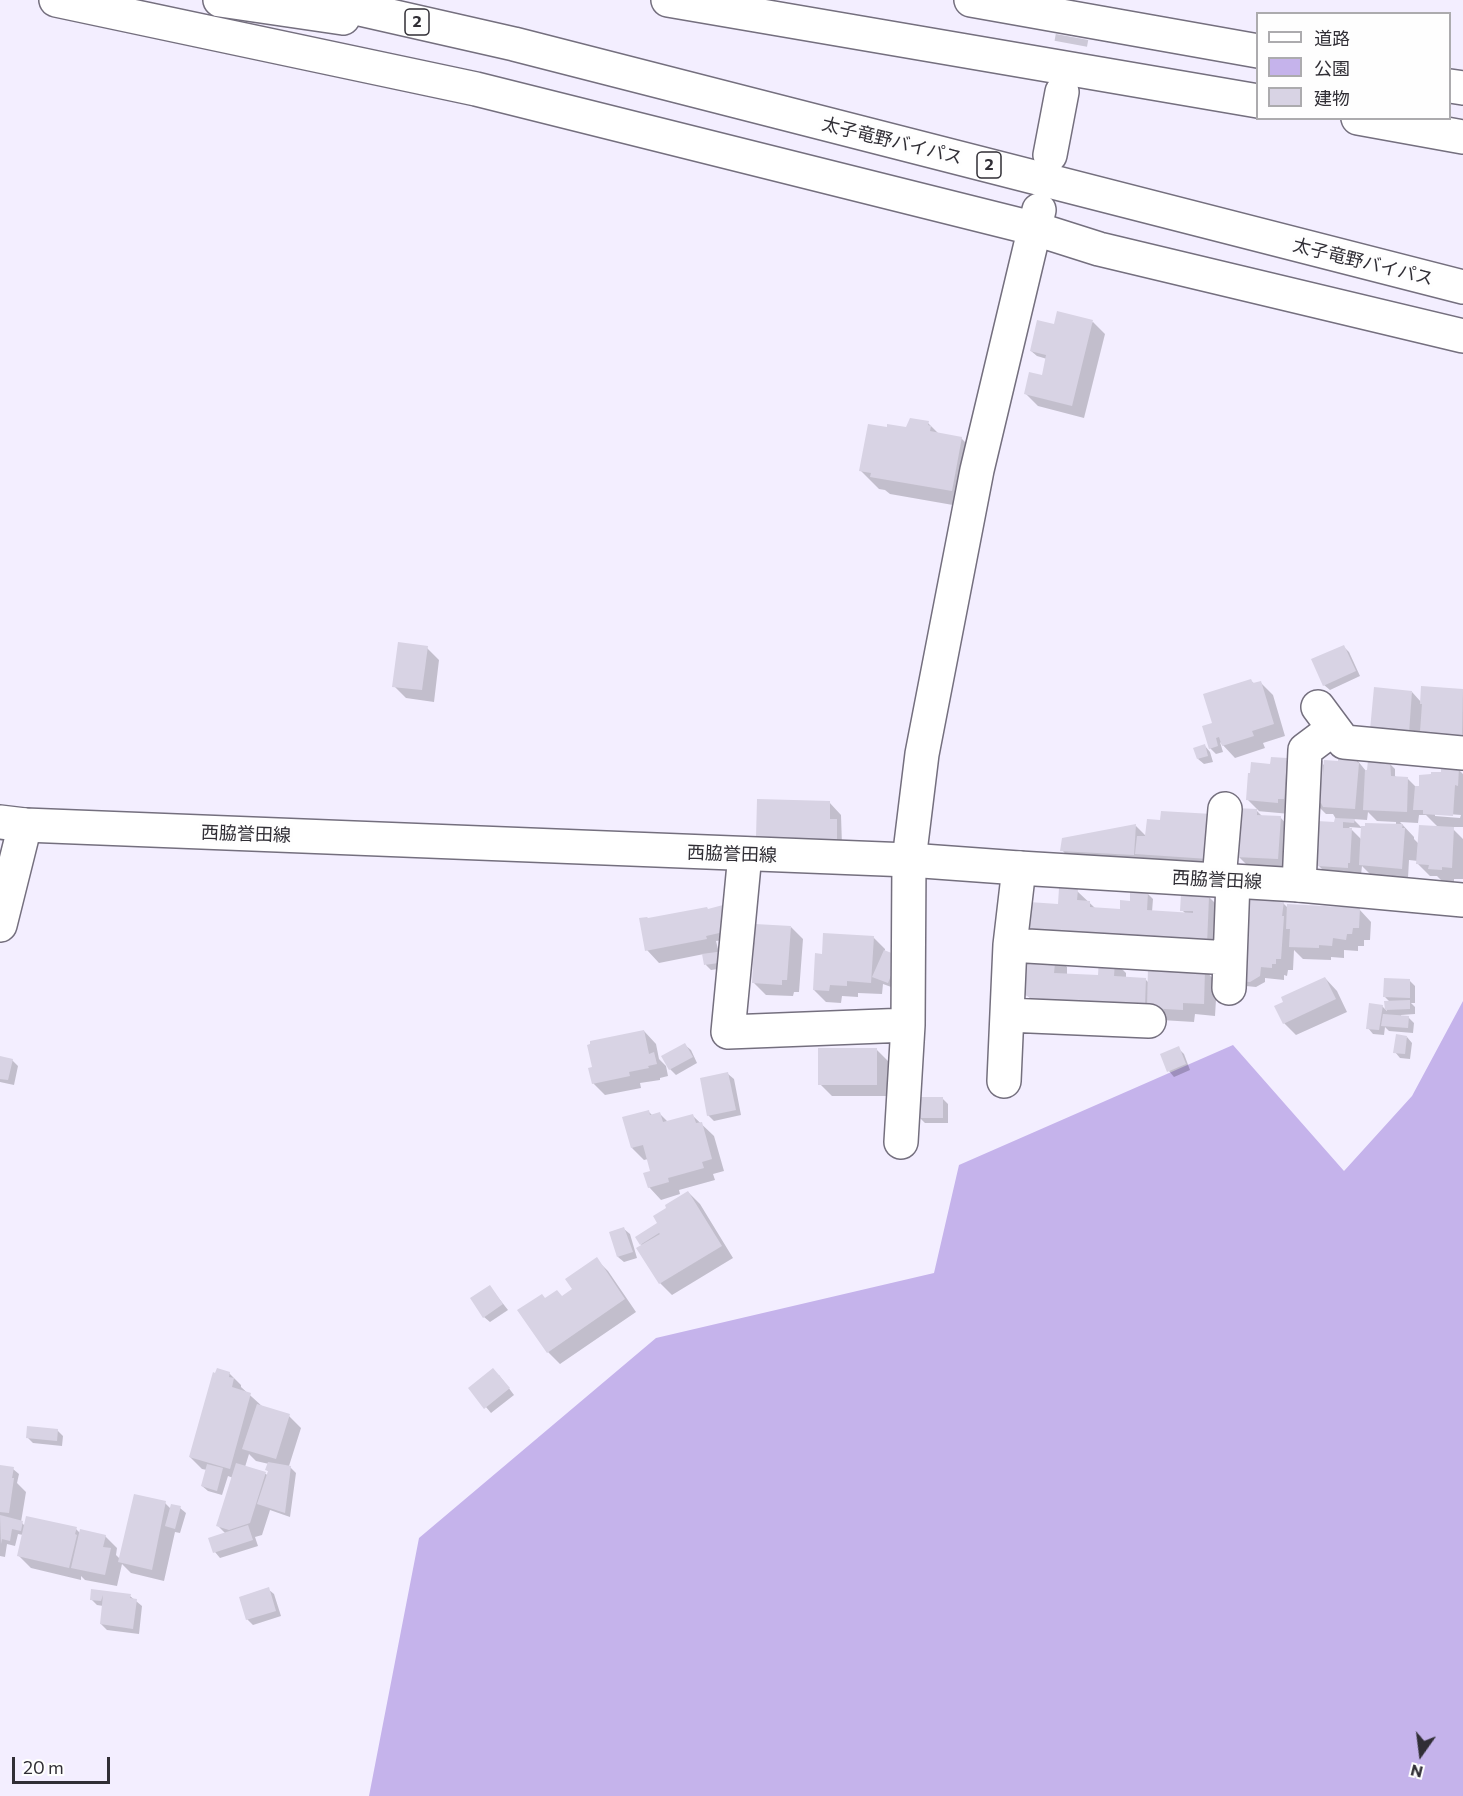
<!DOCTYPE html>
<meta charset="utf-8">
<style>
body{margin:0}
#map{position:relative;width:1463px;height:1796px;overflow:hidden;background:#f3eeff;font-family:Commissioner,"Noto Sans JP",sans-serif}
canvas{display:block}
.legend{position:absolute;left:1256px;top:12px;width:195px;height:108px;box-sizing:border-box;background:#fefefe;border:2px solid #acabae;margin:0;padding:8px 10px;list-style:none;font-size:18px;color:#302e35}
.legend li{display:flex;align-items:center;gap:12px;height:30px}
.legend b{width:30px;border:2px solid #acabae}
.north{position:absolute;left:1391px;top:1724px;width:60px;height:60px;-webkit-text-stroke:4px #fefefe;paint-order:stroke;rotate:194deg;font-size:16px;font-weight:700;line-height:24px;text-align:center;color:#302e35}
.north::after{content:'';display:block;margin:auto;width:21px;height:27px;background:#302e35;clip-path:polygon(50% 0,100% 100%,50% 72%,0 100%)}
.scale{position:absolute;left:12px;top:1757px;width:98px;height:27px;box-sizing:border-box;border:3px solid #302e35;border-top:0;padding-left:8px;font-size:18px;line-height:21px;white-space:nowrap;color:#302e35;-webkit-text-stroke:4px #fefefe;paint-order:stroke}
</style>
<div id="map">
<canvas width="1463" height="1796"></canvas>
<ul class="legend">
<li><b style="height:8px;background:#fff"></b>道路</li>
<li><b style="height:16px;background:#c5b3eb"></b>公園</li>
<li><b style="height:16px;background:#d8d3e4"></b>建物</li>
</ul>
<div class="north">N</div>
<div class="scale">20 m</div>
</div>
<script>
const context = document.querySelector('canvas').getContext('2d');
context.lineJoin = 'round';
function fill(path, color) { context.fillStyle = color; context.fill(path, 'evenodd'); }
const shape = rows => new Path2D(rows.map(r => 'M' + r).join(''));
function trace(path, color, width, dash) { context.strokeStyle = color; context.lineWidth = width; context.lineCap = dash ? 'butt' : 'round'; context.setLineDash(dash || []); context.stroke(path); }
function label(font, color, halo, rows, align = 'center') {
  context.font = font + ' Commissioner,"Noto Sans JP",sans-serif'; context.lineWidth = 6; context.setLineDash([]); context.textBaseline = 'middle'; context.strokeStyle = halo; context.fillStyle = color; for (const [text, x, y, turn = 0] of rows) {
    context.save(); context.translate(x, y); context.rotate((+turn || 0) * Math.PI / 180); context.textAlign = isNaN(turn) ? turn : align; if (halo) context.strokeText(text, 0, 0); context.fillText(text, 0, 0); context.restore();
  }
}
fill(shape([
 [1463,1001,1463,1796,369,1796,419,1538,656,1338,934,1273,959,1165,1233,1045,1344,1171,1412,1096]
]), '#c5b3eb');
fill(shape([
 [1093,322,1105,334,1084,418,1038,406,1026,394,1043,377,1047,359,1037,356,1031,351],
 [928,423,940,435,961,438,979,456,970,508,890,494,885,490,879,489,861,471,907,429],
 [1344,647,1349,652,1360,676,1330,690,1324,685],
 [427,648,439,660,434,702,406,698,394,686],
 [1251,681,1255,684,1261,683,1273,695,1285,736,1263,743,1265,748,1235,758,1220,742,1223,752,1216,754,1210,748,1211,725],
 [1422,687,1463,690,1463,747,1427,737,1422,731,1421,744,1384,741,1412,692,1421,702],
 [1205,746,1210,752,1213,762,1204,764,1198,759],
 [1286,760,1298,772,1290,814,1257,811,1262,816,1280,817,1292,830,1290,871,1250,868,1238,856,1237,810,1259,811,1247,799,1269,765],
 [1357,760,1366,771,1389,763,1395,769,1395,776,1397,778,1408,779,1417,788,1458,769,1463,774,1463,827,1451,827,1463,839,1463,879,1454,879,1454,882,1442,881,1437,876,1430,876,1418,864,1418,861,1409,860,1408,878,1373,877,1362,866,1361,875,1327,874,1315,862,1339,824,1333,814,1326,814,1314,802,1322,763,1325,766],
 [1368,812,1377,821,1396,822,1396,825,1361,827,1353,819,1367,820],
 [1435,813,1461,815,1460,818,1435,816],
 [1419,815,1426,815,1439,828,1419,844,1414,839,1414,837,1400,822,1418,823],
 [1349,827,1362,828,1362,840],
 [829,802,841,815,842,845,769,850],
 [1162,822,1221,871,1074,863,1062,850,1136,826,1147,837],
 [1077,891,1095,908,1121,910,1129,902,1147,893,1153,899,1152,912,1186,914,1182,910,1209,897,1227,915,1225,961,1060,906],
 [1283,903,1289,909,1359,909,1371,922,1370,940,1364,940,1364,946,1358,946,1358,951,1344,950,1344,958,1331,957,1331,960,1303,959,1294,950,1293,970,1288,970,1287,976,1284,975,1284,980,1265,978,1265,982,1256,987,1246,986,1240,980],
 [709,910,728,913,723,940,716,941,719,953,731,967,711,970,706,965,704,954,659,963,647,950],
 [791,927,803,939,799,992,794,992,793,996,766,995,754,983],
 [873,937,885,949,885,952,899,957,894,988,883,984,882,994,858,993,858,997,842,996,841,1003,826,1002,814,990],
 [1055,955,1067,967,1067,975,1099,977,1114,961,1126,973,1126,978,1145,979,1149,983,1205,970,1217,983,1215,1016,1195,1014,1194,1022,1161,1020,1032,1000,1026,994,1027,978,1025,976],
 [1325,978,1337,991,1347,1012,1296,1035,1284,1023,1285,1003],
 [1409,980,1415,986,1415,1003,1411,1003,1415,1007,1415,1014,1401,1015,1401,1017,1408,1017,1414,1023,1413,1033,1389,1031,1385,1027,1384,1035,1373,1034,1368,1028,1382,1006,1387,1011,1386,1002,1390,1002,1385,997],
 [644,1031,656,1044,659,1059,666,1066,668,1076,660,1078,660,1080,640,1083,641,1088,605,1095,593,1083],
 [1407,1037,1412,1043,1410,1059,1400,1058,1395,1052],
 [685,1045,691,1050,697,1063,676,1075,670,1069],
 [1178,1048,1184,1054,1190,1070,1174,1077,1169,1071],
 [876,1049,888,1061,889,1096,832,1096,820,1084],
 [0,1058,12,1060,18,1066,14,1085,0,1082],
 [728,1074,734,1079,741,1115,714,1121,708,1115],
 [942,1098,948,1104,948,1123,925,1123,920,1118],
 [649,1112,653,1116,660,1114,668,1122,693,1116,714,1136,724,1171,713,1174,715,1180,679,1190,680,1194,661,1200,649,1187,652,1172,648,1159,644,1160,632,1148],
 [688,1192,700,1204,733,1258,672,1295,660,1283,641,1244],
 [624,1229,630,1234,637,1258,624,1262,618,1257],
 [596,1259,608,1271,636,1312,560,1364,548,1352,545,1299,563,1297,574,1290],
 [490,1287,508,1310,490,1322,484,1317],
 [229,1373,241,1385,241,1387,263,1407,289,1416,301,1428,289,1466,296,1473,290,1517,270,1510,262,1535,255,1537,258,1546,220,1558,215,1552,226,1534,218,1526,233,1478,228,1476,222,1495,208,1491,202,1486,207,1470,202,1469,190,1457],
 [249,1454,256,1461,269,1464,267,1470,269,1472,268,1476,266,1474,245,1467],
 [499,1375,514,1395,491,1413,470,1388],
 [57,1430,63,1436,62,1446,33,1443,28,1438],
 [0,1467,13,1469,19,1474,17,1483,26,1492,21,1522,25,1526,76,1529,81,1534,105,1536,117,1548,116,1555,120,1559,165,1503,171,1509,180,1508,186,1513,180,1533,175,1532,164,1581,131,1573,122,1564,117,1586,85,1580,81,1576,81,1580,31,1568,18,1555,23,1535,18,1534,15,1546,7,1544,5,1557,0,1556],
 [268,1589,274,1594,281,1616,253,1625,247,1619],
 [92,1591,130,1596,142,1606,139,1634,107,1630,101,1624,103,1606,97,1605,91,1599]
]), '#0003');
fill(shape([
 [1057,311,1093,320,1072,406,1024,394,1029,372,1042,375,1046,355,1030,351,1037,320,1054,324],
 [910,418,929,421,928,425,931,426,930,431,962,437,952,491,870,477,871,473,859,471,868,424,887,427,887,424,906,427],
 [398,642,428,646,422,690,392,687],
 [1344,645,1356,671,1323,686,1311,659],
 [1251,679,1253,683,1261,681,1274,724,1252,731,1254,736,1222,746,1219,737,1216,738,1218,746,1209,749,1202,726,1212,723,1203,694],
 [1421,686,1463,689,1462,737,1420,732,1422,704,1420,704],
 [1374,687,1412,691,1409,733,1370,730],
 [1205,744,1208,756,1197,759,1193,748],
 [1271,757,1287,758,1284,799,1278,799,1278,803,1246,800,1248,773,1250,773,1251,762,1270,764],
 [1338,757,1358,759,1357,762,1359,763,1355,809,1323,807,1321,803,1312,802,1314,761,1323,761,1323,777,1324,760,1338,761],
 [1368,760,1390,761,1391,776,1408,777,1407,812,1363,810,1365,770,1367,770],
 [1441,766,1459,767,1458,786,1455,785,1453,816,1423,814,1423,810,1413,810,1415,786,1419,786,1419,775,1431,774,1431,772,1441,772],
 [757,799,830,801,830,819,837,819,837,840,756,838],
 [1235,808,1257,809,1257,815,1281,816,1278,859,1236,857],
 [1161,811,1212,814,1209,859,1135,854,1137,836,1145,836,1147,819,1160,820],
 [1335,818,1355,819,1354,823,1343,822,1343,828,1352,828,1350,863,1348,863,1348,868,1318,866,1318,863,1313,862,1317,821,1334,822],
 [1365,823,1403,824,1402,828,1405,828,1402,869,1359,865,1361,826,1365,826],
 [1136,824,1134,855,1060,851,1062,838],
 [1419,825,1454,827,1452,868,1442,867,1442,870,1428,869,1429,865,1416,864],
 [1059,888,1078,889,1077,900,1090,901,1090,907,1120,909,1120,900,1130,901,1130,891,1148,892,1147,910,1193,913,1193,911,1180,911,1181,894,1209,896,1207,944,1028,933,1029,902,1058,904],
 [1247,898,1284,901,1282,916,1284,916,1281,959,1276,959,1276,964,1272,964,1272,968,1261,967,1260,976,1250,982,1239,981],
 [1287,904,1360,908,1359,928,1353,928,1352,934,1347,934,1346,940,1333,938,1332,946,1319,945,1319,948,1289,947,1290,929,1286,929],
 [723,905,728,931,706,936,707,939,645,951,639,918,647,917,648,918,707,907,708,909],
 [755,924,791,926,787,980,782,980,782,985,752,983],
 [823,933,874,936,871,983,847,981,847,986,830,985,829,991,813,990,815,953,822,954],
 [884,950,899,956,888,983,872,977],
 [724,951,726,962,704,965,702,954],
 [1056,953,1054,973,1098,975,1099,959,1115,960,1114,976,1146,978,1145,1005,1050,999,1050,1004,1030,1003,1031,998,1025,995,1026,977,1023,976,1024,962],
 [1148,967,1205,969,1204,1004,1183,1003,1183,1010,1147,1008],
 [1325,977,1336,999,1283,1024,1274,1006,1283,1002,1281,997],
 [1384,978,1410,979,1410,998,1383,997],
 [1410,1000,1410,1009,1385,1010,1384,1001],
 [1369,1003,1383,1005,1379,1030,1366,1029],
 [1383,1014,1409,1016,1408,1028,1381,1026],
 [644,1030,649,1054,654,1052,657,1064,648,1066,649,1068,629,1072,630,1076,592,1084,588,1068,592,1067,587,1045,590,1044,590,1041],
 [1396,1034,1407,1036,1405,1054,1393,1053],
 [685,1043,693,1057,669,1070,661,1056],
 [1179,1046,1186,1064,1167,1072,1160,1054],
 [818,1048,877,1048,877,1085,818,1085],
 [0,1056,13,1059,8,1080,0,1079],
 [728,1072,736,1110,707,1116,700,1078],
 [919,1097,943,1097,943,1118,918,1118],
 [649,1110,650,1115,660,1112,663,1122,693,1114,696,1123,702,1122,712,1159,702,1162,704,1168,668,1178,669,1182,648,1188,643,1173,650,1171,643,1145,631,1148,622,1117],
 [688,1191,722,1246,659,1284,636,1248,660,1234,659,1233,640,1245,635,1237,657,1223,653,1216,666,1208,665,1205],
 [624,1227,633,1252,617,1257,609,1232],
 [597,1257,625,1299,547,1353,517,1310,542,1294,545,1298,557,1290,562,1296,572,1289,565,1279],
 [490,1285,503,1304,483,1318,470,1298],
 [217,1368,230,1372,229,1377,234,1378,232,1387,251,1393,230,1469,189,1457,213,1372,215,1373],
 [493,1368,510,1388,484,1409,468,1388],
 [257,1404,290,1414,276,1459,242,1449],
 [27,1426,58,1429,57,1441,26,1438],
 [268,1462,291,1466,285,1513,257,1504,268,1471,265,1470],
 [236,1463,266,1472,250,1523,229,1530,216,1526],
 [207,1464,223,1468,217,1491,201,1486],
 [0,1465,14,1467,12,1478,14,1478,9,1513,0,1512],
 [134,1494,166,1501,152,1570,118,1562],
 [171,1504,181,1506,175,1529,165,1526],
 [0,1515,23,1521,21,1531,12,1529,10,1541,2,1539,1,1544],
 [26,1516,77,1527,75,1534,77,1535,69,1568,17,1556],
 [248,1525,253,1540,213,1553,208,1538],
 [80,1529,106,1535,103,1547,111,1548,105,1575,71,1568],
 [269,1587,276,1611,246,1620,239,1597],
 [91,1589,131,1594,130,1598,137,1599,133,1629,100,1624,103,1595,101,1601,90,1600]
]), '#d8d3e4');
trace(shape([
 [1062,92,1072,37]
]), '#ccc8d7', 33, [33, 16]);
const minor = shape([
 [56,0,476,89,1036,229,1099,249,1463,336],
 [971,0,1258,51],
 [1450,86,1463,88],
 [1050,155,1062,92],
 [1318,707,1344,742,1463,753],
 [745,854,728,1032,908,1025],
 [1219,880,1225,809],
 [1299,885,1305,750,1333,729],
 [0,925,25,825],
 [1010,945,1230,958],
 [1229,988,1233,881],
 [1007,1015,1149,1021],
 [1004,1081,1010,945,1019,868],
 [901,1142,908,1025,909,860,922,754,977,470,1039,210]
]);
const major = shape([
 [0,822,25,825,909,860,1019,868,1299,885,1463,900]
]);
const highway = shape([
 [220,0,343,18],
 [320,0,514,44,1463,287],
 [668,0,1258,101],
 [1358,118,1463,137]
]);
trace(minor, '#746f7e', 36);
trace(major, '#746f7e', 36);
trace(highway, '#746f7e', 36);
trace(minor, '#fff', 33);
trace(major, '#fff', 33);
trace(highway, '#fff', 33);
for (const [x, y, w] of [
 [417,22,24],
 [989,165,24]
]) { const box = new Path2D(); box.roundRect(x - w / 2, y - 13, w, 26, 4.5); context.fillStyle = '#fefefe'; context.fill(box); trace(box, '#302e35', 1.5); }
label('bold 16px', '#302e35', null, [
 ["2",417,22],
 ["2",989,165]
]);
label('18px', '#302e35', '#fefefe', [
 ["太子竜野バイパス",892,141,14],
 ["太子竜野バイパス",1363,262,14],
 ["西脇誉田線",246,834,2],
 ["西脇誉田線",732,854,2],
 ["西脇誉田線",1217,880,3]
]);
</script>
